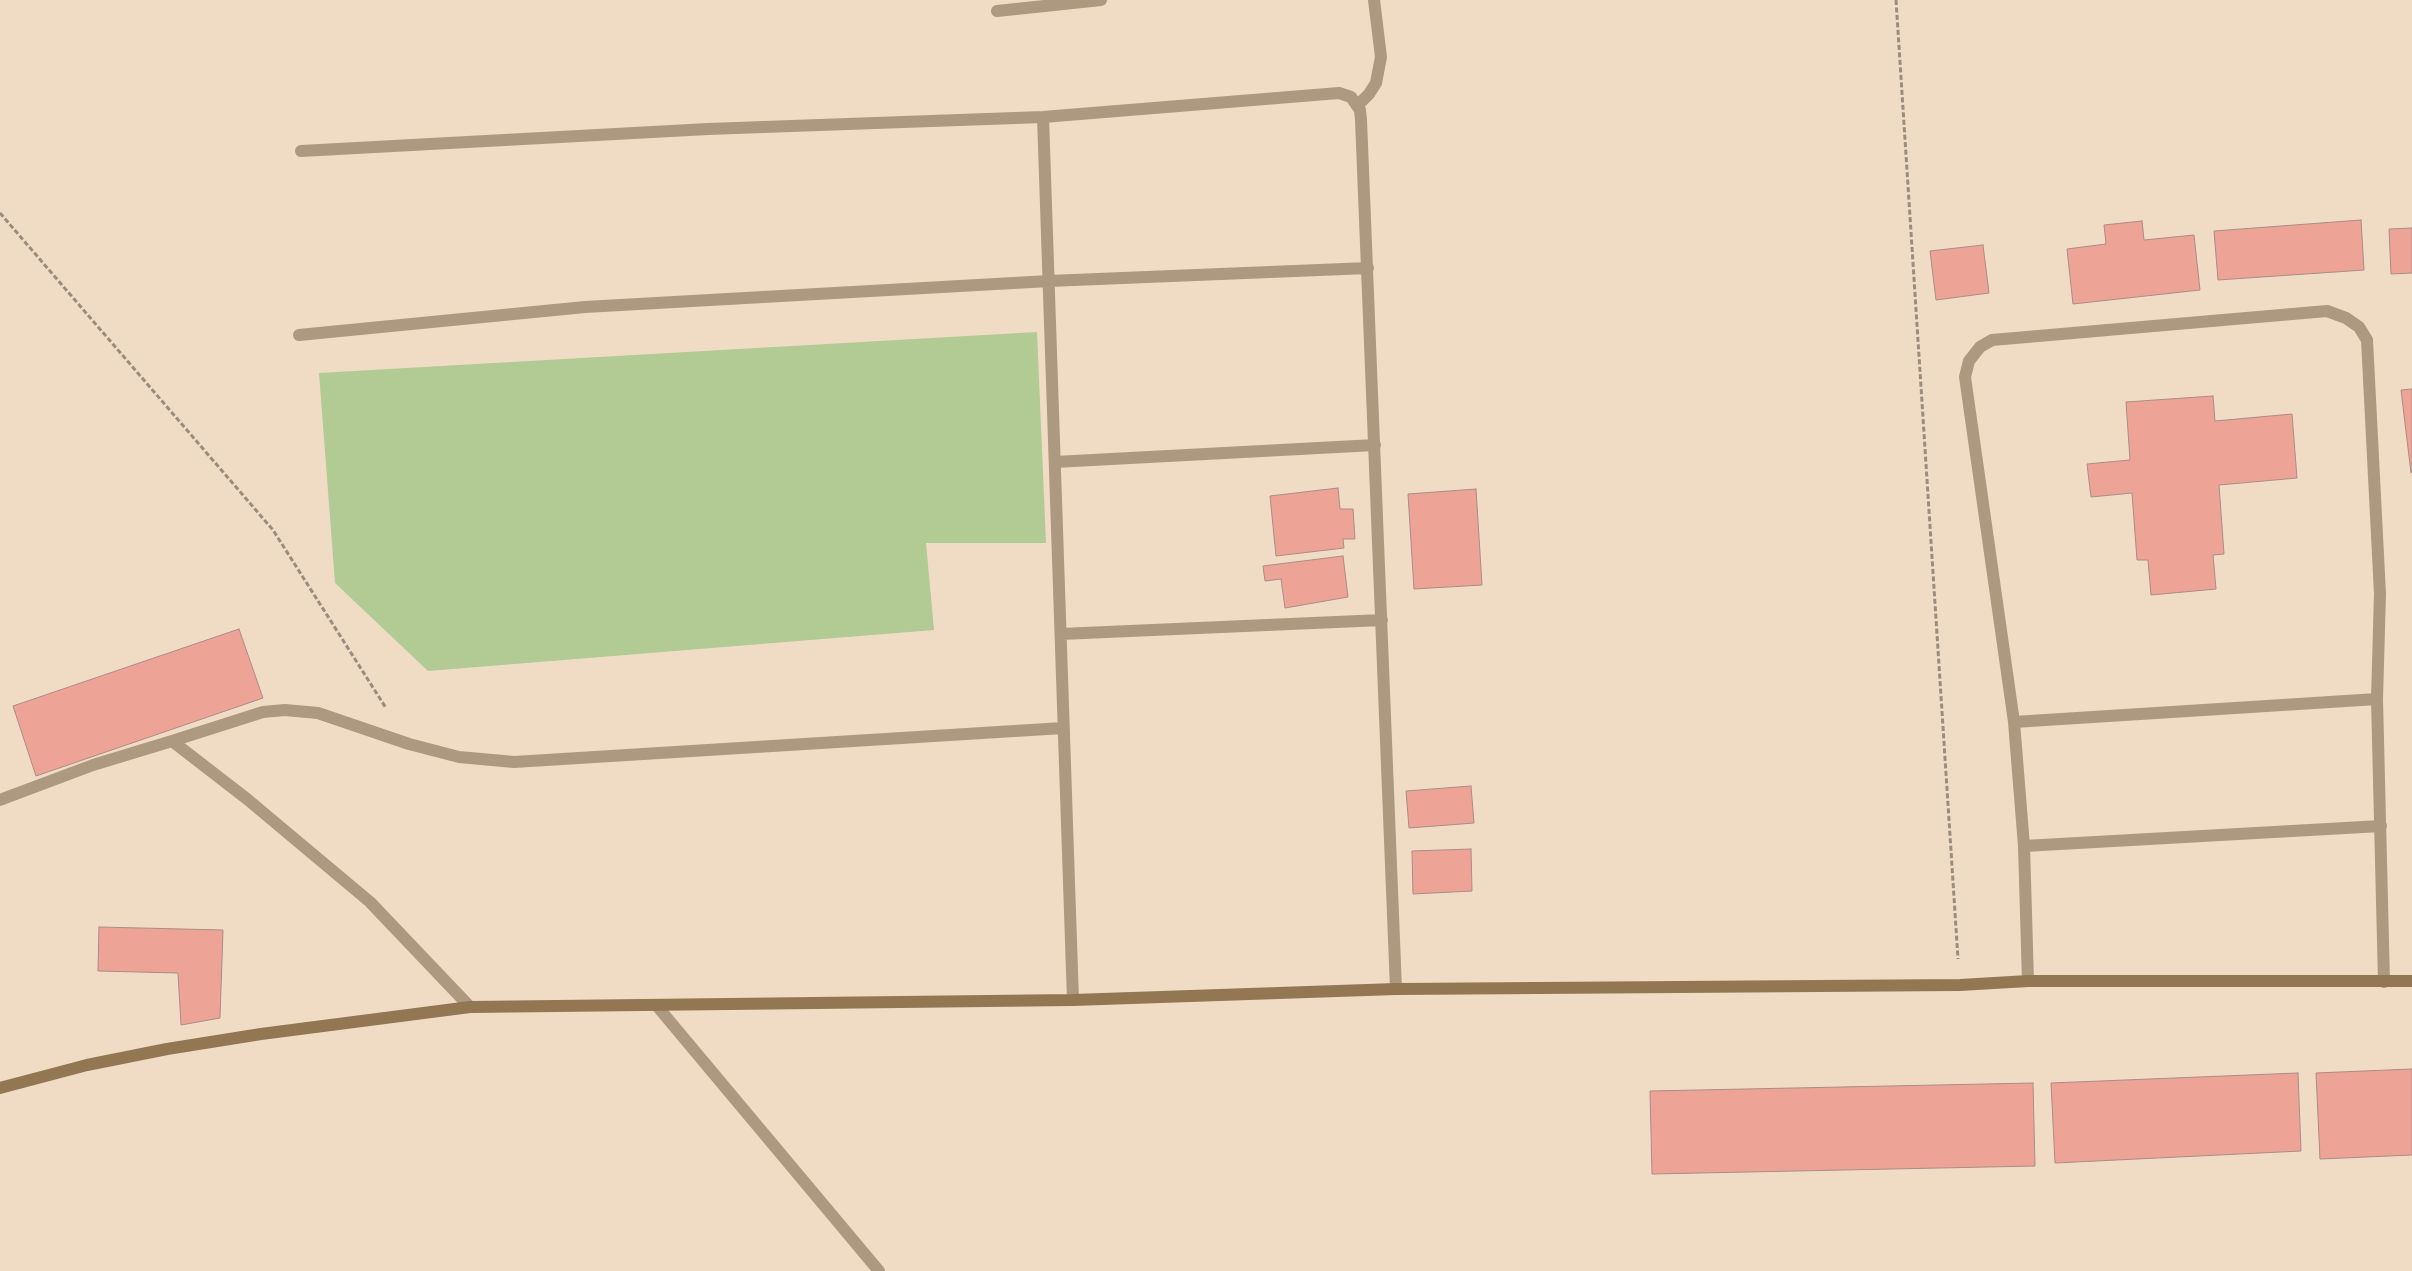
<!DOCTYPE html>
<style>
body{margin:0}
canvas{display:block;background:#f0dbc5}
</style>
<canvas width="2412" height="1271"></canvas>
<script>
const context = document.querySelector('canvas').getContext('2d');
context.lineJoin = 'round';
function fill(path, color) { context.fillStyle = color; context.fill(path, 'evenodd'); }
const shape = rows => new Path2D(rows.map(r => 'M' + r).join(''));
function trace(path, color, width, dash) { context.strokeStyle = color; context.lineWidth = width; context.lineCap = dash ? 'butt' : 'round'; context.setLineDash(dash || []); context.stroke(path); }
fill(shape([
 [1037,332,1046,543,926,543,934,630,428,671,335,583,319,373]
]), '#b2cb95');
const building = shape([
 [2361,220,2364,270,2218,280,2214,231,2361,220],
 [2142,221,2144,240,2194,235,2200,290,2073,304,2067,249,2106,244,2104,225,2142,221],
 [2412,228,2412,273,2391,274,2389,229,2412,228],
 [1983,245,1989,293,1936,300,1930,251,1983,245],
 [2412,389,2412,472,2411,473,2401,390,2412,389],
 [2213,396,2215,421,2292,414,2297,478,2219,485,2224,554,2213,555,2216,589,2151,595,2148,560,2137,560,2132,493,2091,497,2087,464,2130,460,2126,402,2213,396],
 [1338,488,1340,509,1353,509,1355,539,1343,539,1344,548,1276,556,1270,496,1338,488],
 [1476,489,1482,585,1414,589,1408,494,1476,489],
 [1343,556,1348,597,1285,608,1281,579,1265,581,1263,566,1343,556],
 [239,629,263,698,36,776,13,706,239,629],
 [1471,786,1474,823,1409,828,1406,791,1471,786],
 [1471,849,1472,891,1413,894,1412,851,1471,849],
 [99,927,223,930,220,1018,181,1025,178,973,98,971,99,927],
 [2412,1069,2412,1155,2320,1159,2316,1073,2412,1069],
 [2298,1073,2301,1151,2055,1163,2051,1083,2298,1073],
 [2033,1083,2035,1166,1652,1174,1650,1091,2033,1083]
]);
fill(building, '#eea397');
trace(building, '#aa8c87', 1);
trace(shape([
 [1896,0,1958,959],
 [0,213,273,530,386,708]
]), '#9b8c7d', 3, [5, 2.5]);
trace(shape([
 [2377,699,2014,722,1965,377,1969,361,1980,347,1992,340,2327,311,2346,318,2359,327,2367,340,2380,594,2377,699,2384,982],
 [2014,722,2024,846,2028,981],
 [2024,846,2381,826]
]), '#ac9980', 12);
trace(shape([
 [997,11,1101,0],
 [1358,105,1369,94,1376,83,1381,57,1374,0],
 [1043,117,1073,1000],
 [301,151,708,129,1043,117,1339,93,1351,97,1360,110,1361,120,1396,989],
 [299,335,585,307,1049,281,1368,268],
 [1055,462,1375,445],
 [1061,634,1382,620],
 [172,741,247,799,370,902,470,1007],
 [0,800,93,765,172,741,263,712,285,710,318,713,409,744,459,757,514,762,1063,728],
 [657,1006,879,1271]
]), '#ac9980', 12);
trace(shape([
 [0,1088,87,1065,167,1049,261,1034,470,1007,1073,1000,1396,989,1960,985,2028,981,2412,981]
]), '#927752', 12);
</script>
